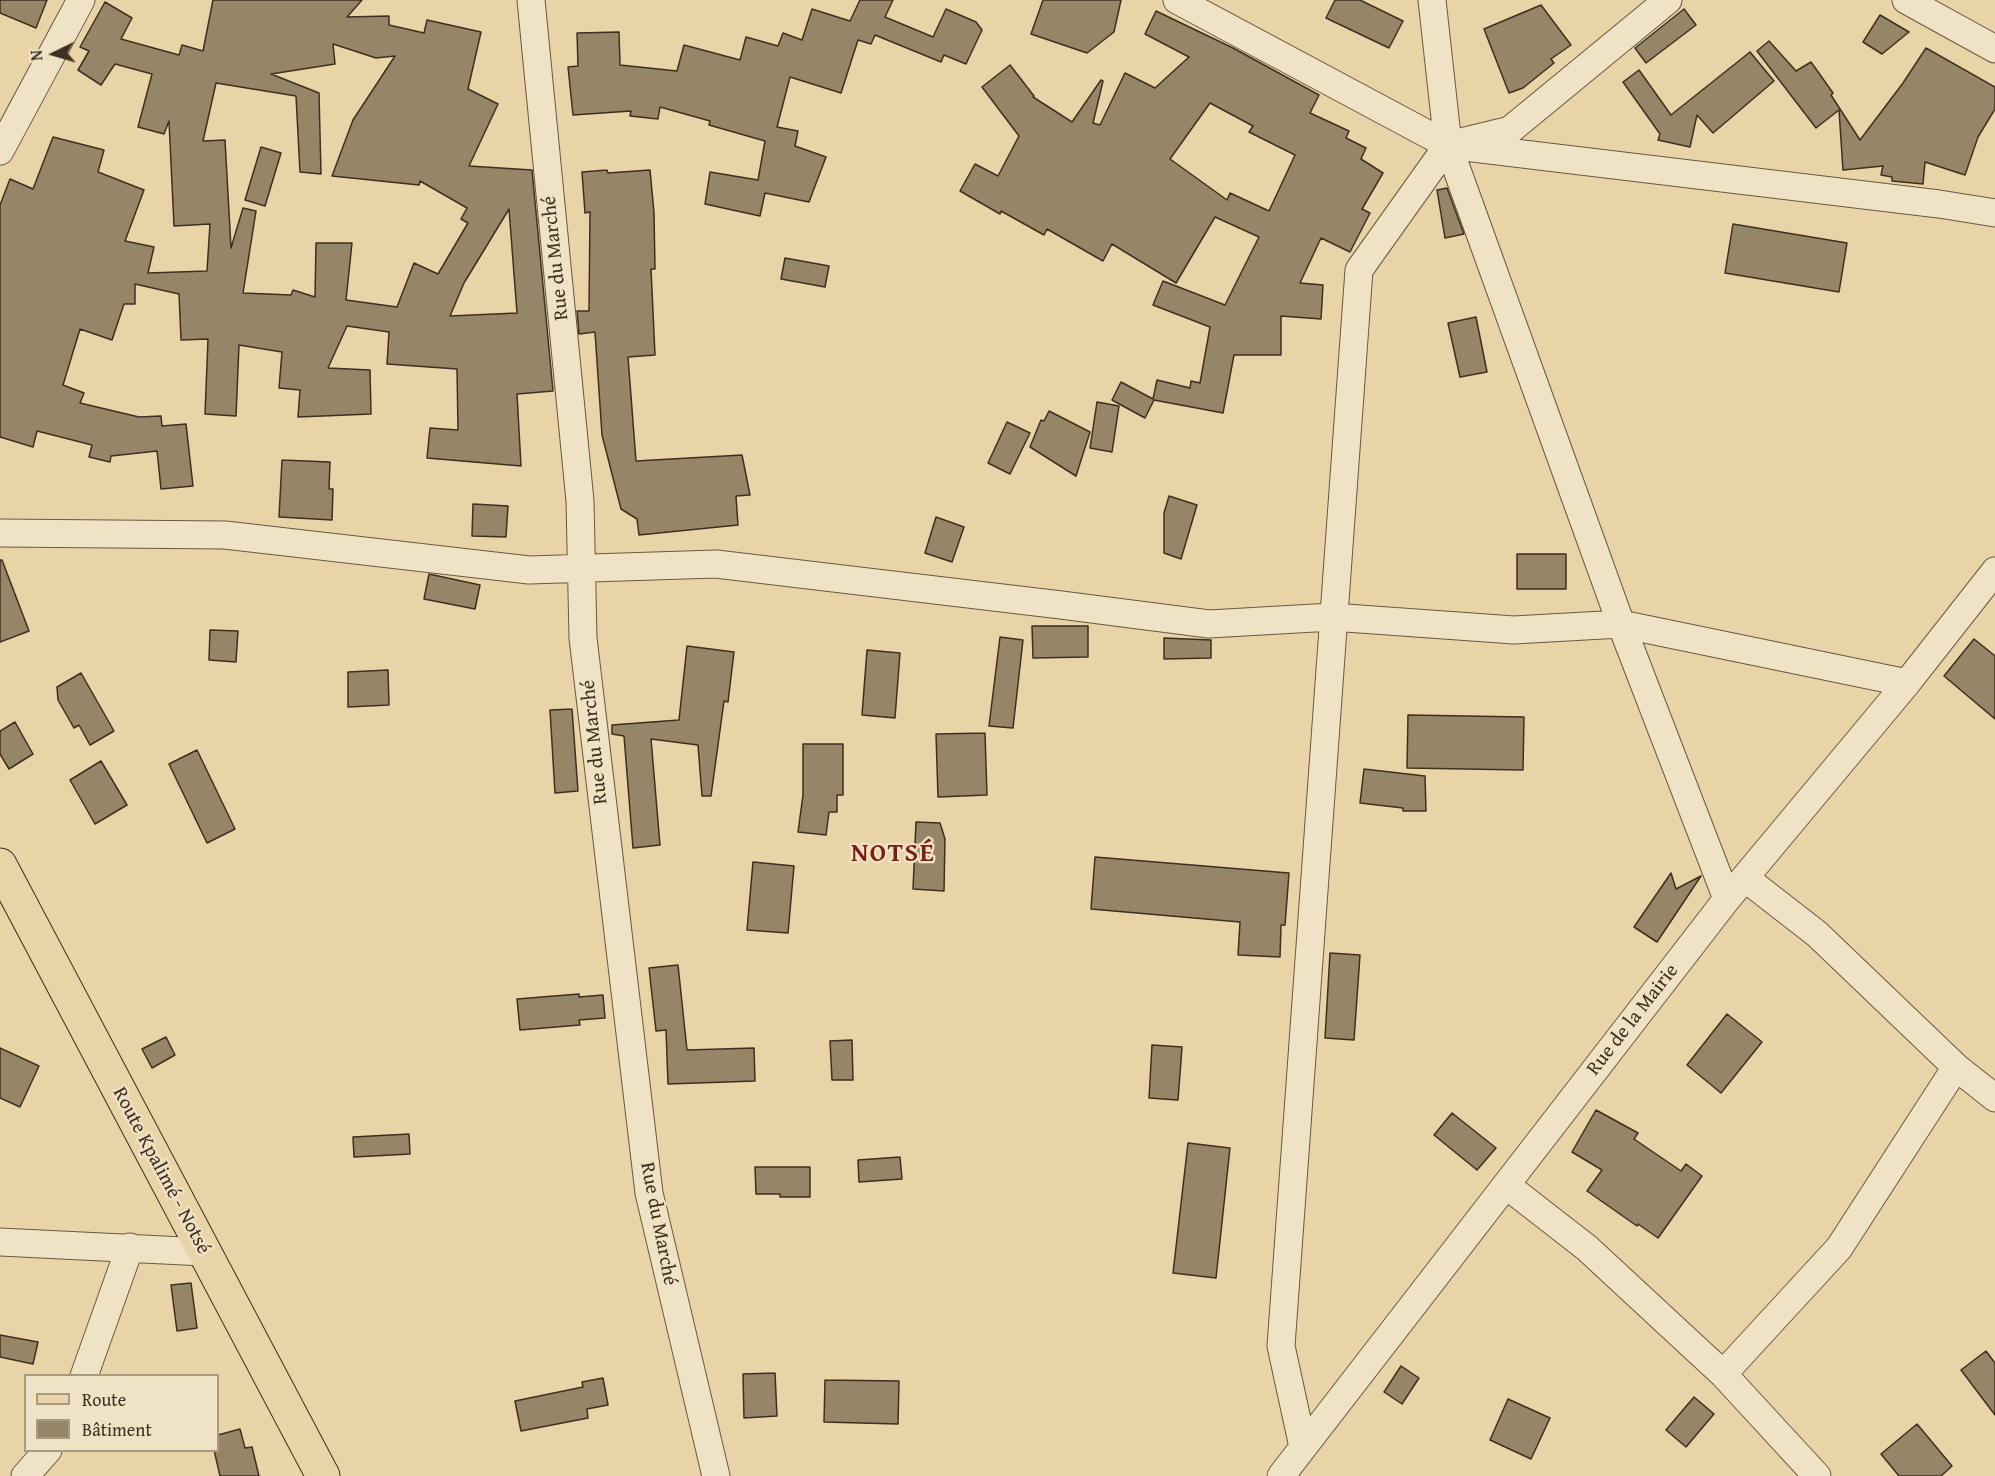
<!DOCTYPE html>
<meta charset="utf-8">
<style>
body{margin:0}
#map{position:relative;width:1995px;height:1476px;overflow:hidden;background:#e8d4a6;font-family:"Gentium Book Plus",serif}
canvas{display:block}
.legend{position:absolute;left:24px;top:1374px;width:195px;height:78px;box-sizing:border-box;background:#f0e3c5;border:2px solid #a99b83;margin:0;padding:8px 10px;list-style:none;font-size:18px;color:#3e2f21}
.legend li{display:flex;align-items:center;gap:12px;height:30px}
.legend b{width:30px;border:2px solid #a99b83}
.north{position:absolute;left:24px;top:24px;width:60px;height:60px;-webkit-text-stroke:4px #f0e3c5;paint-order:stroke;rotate:265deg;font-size:16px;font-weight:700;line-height:24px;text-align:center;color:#3e2f21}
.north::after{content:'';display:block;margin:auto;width:21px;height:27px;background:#3e2f21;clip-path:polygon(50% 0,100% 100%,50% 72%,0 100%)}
</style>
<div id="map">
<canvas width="1995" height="1476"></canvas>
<ul class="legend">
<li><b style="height:8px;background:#e8d4a6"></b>Route</li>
<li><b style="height:16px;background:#968566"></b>Bâtiment</li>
</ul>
<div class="north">N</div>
</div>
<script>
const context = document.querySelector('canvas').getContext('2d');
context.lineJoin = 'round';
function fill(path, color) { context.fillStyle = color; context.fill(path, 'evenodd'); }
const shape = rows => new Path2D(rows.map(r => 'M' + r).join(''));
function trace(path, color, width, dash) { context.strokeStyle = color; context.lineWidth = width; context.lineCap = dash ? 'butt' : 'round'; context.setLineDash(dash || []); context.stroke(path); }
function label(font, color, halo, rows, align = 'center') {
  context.font = font + ' "Gentium Book Plus",serif'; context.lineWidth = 4.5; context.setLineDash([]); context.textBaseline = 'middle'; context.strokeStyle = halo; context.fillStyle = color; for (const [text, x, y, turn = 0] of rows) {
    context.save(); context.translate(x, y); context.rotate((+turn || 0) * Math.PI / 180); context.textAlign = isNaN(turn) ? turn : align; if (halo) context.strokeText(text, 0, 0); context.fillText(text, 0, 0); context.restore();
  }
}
const building = shape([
 [0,0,47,0,36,28,0,13,0,0],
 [213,0,362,0,347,17,389,16,389,25,424,33,427,20,481,32,468,89,498,104,469,166,532,170,553,391,517,394,521,466,427,458,430,428,458,430,457,369,387,364,389,332,347,326,328,368,370,370,371,414,298,417,300,390,279,388,282,352,239,345,236,416,205,414,208,339,181,340,179,294,135,284,135,304,124,304,112,340,80,329,63,385,84,393,80,403,139,417,161,416,162,426,186,424,193,486,161,489,157,451,111,456,110,462,89,457,92,445,37,431,33,447,0,437,0,205,10,179,33,189,53,137,104,150,98,172,144,190,125,241,154,247,148,273,207,271,210,224,174,226,169,121,164,134,138,127,152,74,115,64,101,85,78,70,89,51,80,47,105,2,132,18,121,39,179,55,182,45,203,51,213,0],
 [333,44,376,58,395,56,353,120,332,176,419,185,420,181,467,208,461,219,468,223,438,274,414,263,397,307,346,300,352,243,316,243,315,297,293,290,291,295,243,293,256,211,243,208,231,248,225,140,203,141,216,83,296,96,300,172,321,174,319,93,271,74,335,64,333,44],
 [509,209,517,313,450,316,464,283,509,209],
 [860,0,893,0,885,17,933,37,946,9,976,22,982,30,966,64,944,55,941,62,875,35,871,44,858,40,841,93,790,77,777,127,798,131,795,146,826,157,809,202,765,193,760,216,705,204,710,172,758,180,765,141,709,125,710,121,660,107,658,119,630,116,631,111,573,115,568,67,578,66,577,33,619,32,620,65,677,71,684,45,740,60,746,37,778,46,783,33,802,40,812,9,850,21,860,0],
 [1043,0,1121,0,1114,32,1087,53,1031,34,1043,0],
 [1335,0,1360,0,1403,21,1389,48,1326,18,1335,0],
 [1541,5,1571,45,1551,59,1554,63,1523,88,1509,93,1484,29,1541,5],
 [1684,9,1696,25,1646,63,1635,48,1684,9],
 [1156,11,1233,48,1319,95,1310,113,1349,131,1346,138,1366,148,1361,159,1383,173,1362,209,1370,213,1350,252,1321,238,1300,283,1323,285,1321,319,1281,316,1281,355,1234,355,1223,413,1154,400,1145,418,1112,400,1121,382,1153,399,1157,380,1190,388,1191,381,1200,383,1210,327,1153,305,1163,281,1225,305,1259,237,1215,217,1176,283,1112,244,1103,261,1047,229,1044,235,1001,211,1000,214,960,191,975,164,998,176,1019,136,982,87,1010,65,1034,96,1033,97,1072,122,1101,80,1103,81,1093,123,1100,125,1125,73,1155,88,1189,57,1145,34,1156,11],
 [1210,103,1253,126,1249,132,1295,155,1269,211,1230,193,1227,200,1170,159,1210,103],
 [1880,15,1909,32,1882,54,1863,42,1880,15],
 [1769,41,1796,71,1811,62,1833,93,1831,95,1860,140,1903,83,1926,48,1995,87,1995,109,1978,137,1965,175,1925,162,1923,184,1892,181,1892,177,1881,175,1883,166,1843,170,1839,110,1816,128,1757,51,1769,41],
 [1750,52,1774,81,1713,133,1697,115,1690,147,1658,140,1660,134,1623,82,1639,70,1671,115,1750,52],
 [261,147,281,153,265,206,245,200,261,147],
 [607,170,608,173,650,170,654,213,655,269,651,269,655,355,628,357,636,461,742,455,750,495,736,496,738,525,639,535,637,519,621,509,602,435,595,332,579,334,577,311,589,311,590,212,585,213,582,172,607,170],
 [1447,188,1464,234,1445,238,1437,190,1447,188],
 [1733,224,1847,243,1839,292,1725,273,1733,224],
 [785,258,829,266,825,287,781,279,785,258],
 [1476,317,1487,372,1460,377,1448,323,1476,317],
 [1097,402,1119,406,1112,452,1090,448,1097,402],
 [1049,411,1090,432,1076,476,1030,447,1041,420,1044,421,1049,411],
 [1007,422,1030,433,1010,474,988,463,1007,422],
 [282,460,330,462,329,489,333,489,332,520,279,517,282,460],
 [1169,496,1197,505,1181,559,1164,553,1164,513,1169,496],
 [473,504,508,506,506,537,472,536,473,504],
 [936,517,964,527,952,562,925,553,936,517],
 [1517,554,1566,554,1566,589,1517,589,1517,554],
 [0,560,2,560,29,631,0,642,0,560],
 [429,574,480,585,475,609,424,599,429,574],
 [1032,626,1088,626,1088,657,1033,658,1032,626],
 [210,630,238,631,236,662,209,660,210,630],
 [1000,637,1023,640,1013,728,989,726,1000,637],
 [1164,638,1211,640,1211,658,1164,659,1164,638],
 [1974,639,1995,656,1995,719,1944,676,1974,639],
 [687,646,734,652,728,702,724,701,711,796,702,796,698,745,651,739,660,845,633,848,624,736,612,734,612,725,679,720,687,646],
 [867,650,900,653,895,718,862,715,867,650],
 [388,670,389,705,348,707,348,672,388,670],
 [81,673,114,731,90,745,79,725,74,728,58,700,57,687,81,673],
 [572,709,578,791,555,793,550,710,572,709],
 [1408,715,1524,717,1523,770,1407,768,1408,715],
 [15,722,33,754,9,769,0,754,0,731,15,722],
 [985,733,987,795,938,797,936,734,985,733],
 [803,744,843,744,843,795,837,795,837,812,829,812,826,835,798,832,803,795,803,744],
 [197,750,235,829,207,843,169,764,197,750],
 [101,761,127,805,95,824,70,780,101,761],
 [1364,769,1425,776,1426,811,1403,811,1403,808,1360,803,1364,769],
 [916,822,940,823,945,839,944,891,913,889,916,822],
 [1095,857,1289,873,1285,925,1281,925,1280,957,1238,955,1240,922,1091,909,1095,857],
 [753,862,794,866,788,933,747,930,753,862],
 [1671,873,1676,889,1701,876,1657,942,1634,927,1671,873],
 [1330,953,1360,955,1354,1040,1325,1038,1330,953],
 [678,965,687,1050,754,1048,755,1081,668,1084,666,1030,656,1031,649,968,678,965],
 [579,994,579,997,603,995,605,1018,579,1020,580,1025,520,1030,517,999,579,994],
 [1727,1014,1762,1042,1721,1093,1687,1065,1727,1014],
 [166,1037,175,1055,152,1068,142,1049,166,1037],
 [852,1040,853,1080,832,1080,830,1041,852,1040],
 [1152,1045,1182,1047,1178,1100,1149,1098,1152,1045],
 [0,1048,39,1066,20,1107,0,1098,0,1048],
 [1596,1110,1638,1133,1634,1139,1681,1171,1686,1164,1702,1176,1658,1238,1638,1224,1637,1226,1587,1191,1602,1170,1572,1152,1596,1110],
 [1452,1113,1496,1148,1477,1170,1434,1135,1452,1113],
 [409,1134,410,1154,354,1157,353,1137,409,1134],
 [1188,1143,1230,1148,1216,1278,1173,1273,1188,1143],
 [900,1157,902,1179,859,1182,858,1160,900,1157],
 [755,1167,810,1167,810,1197,780,1197,780,1194,756,1194,755,1167],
 [191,1283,197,1328,177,1331,171,1285,191,1283],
 [0,1335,38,1342,33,1364,0,1357,0,1335],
 [1986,1351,1995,1363,1995,1415,1961,1370,1986,1351],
 [1401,1366,1419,1378,1402,1404,1384,1392,1401,1366],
 [775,1373,777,1416,744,1418,743,1374,775,1373],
 [603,1378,608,1405,587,1409,588,1418,521,1431,515,1401,583,1387,582,1382,603,1378],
 [825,1380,899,1381,898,1424,824,1422,825,1380],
 [1694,1397,1714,1414,1686,1447,1666,1430,1694,1397],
 [1508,1399,1550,1418,1531,1459,1490,1440,1508,1399],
 [1917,1424,1952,1466,1941,1476,1899,1476,1881,1454,1917,1424],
 [240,1429,245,1448,252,1447,259,1476,220,1476,214,1450,218,1450,218,1435,240,1429]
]);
fill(building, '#968566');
trace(building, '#3e2f21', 1.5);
const minor = shape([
 [531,0,580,501,583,638,649,1193,716,1476],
 [1177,0,1448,145,1939,204,1995,213],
 [1432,0,1448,145,1621,624,1727,899],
 [1906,0,1995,49],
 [0,151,81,0],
 [0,533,225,535,529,570,716,564,1061,605,1209,624,1332,617,1514,630,1621,624,1907,683],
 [1745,878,1817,934,1956,1067,1995,1098],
 [1506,1185,1587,1248,1723,1374,1817,1476],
 [0,1242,204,1252],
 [1723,1374,1839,1248,1956,1067],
 [84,1376,130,1247],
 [1303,1447,1281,1346,1359,270,1448,145,1510,130,1668,0],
 [25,1476,48,1450],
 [1281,1476,1727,899,1907,683,1995,571]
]);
const major = shape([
 [0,865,323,1476]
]);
trace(minor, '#685842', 29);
trace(major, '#3e2f21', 35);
trace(minor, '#f0e3c5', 27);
trace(major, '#e8d4a6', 33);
label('20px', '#3e2f21', '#f0e3c5', [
 ["Rue du Marché",556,258,-96],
 ["Rue du Marché",595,742,-96],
 ["Rue de la Mairie",1633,1020,-52],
 ["Route Kpalimé - Notsé",161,1171,62],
 ["Rue du Marché",658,1224,79]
]);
context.letterSpacing = '1.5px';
label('bold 26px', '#7a1f14', '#f0e3c5', [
 ["NOTSÉ",893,854]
]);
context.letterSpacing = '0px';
</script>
